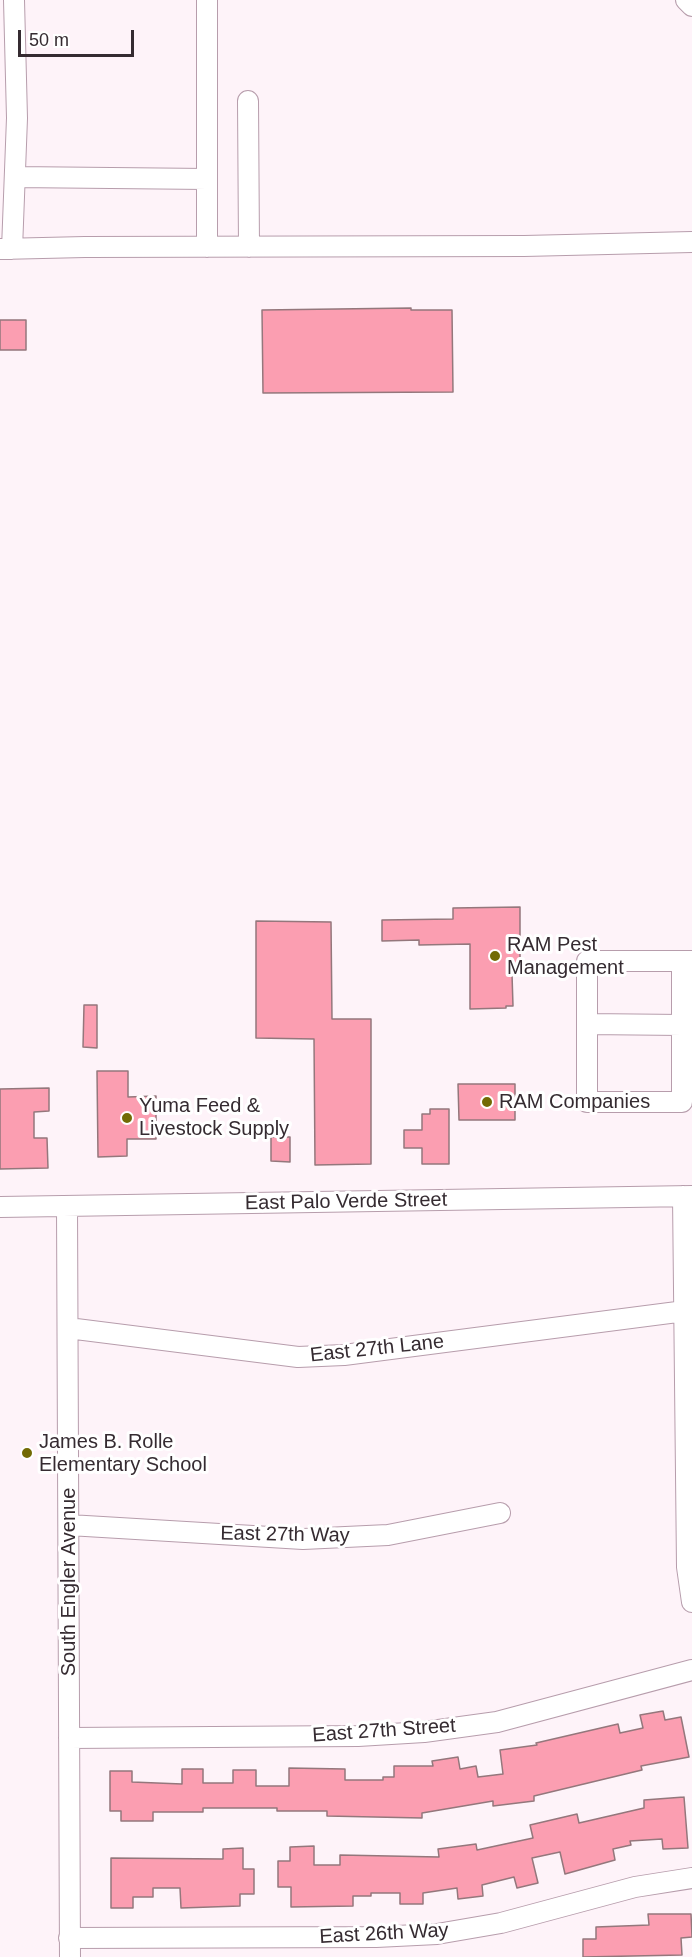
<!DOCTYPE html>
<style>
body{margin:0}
#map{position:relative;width:692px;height:1957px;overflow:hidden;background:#fef3f9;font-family:Arial,sans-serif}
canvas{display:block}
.scale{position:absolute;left:18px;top:30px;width:116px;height:27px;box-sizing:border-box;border:3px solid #352b31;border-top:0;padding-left:8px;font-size:18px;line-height:21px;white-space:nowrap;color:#352b31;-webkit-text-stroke:4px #fff;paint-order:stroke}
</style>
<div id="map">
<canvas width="692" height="1957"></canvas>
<div class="scale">50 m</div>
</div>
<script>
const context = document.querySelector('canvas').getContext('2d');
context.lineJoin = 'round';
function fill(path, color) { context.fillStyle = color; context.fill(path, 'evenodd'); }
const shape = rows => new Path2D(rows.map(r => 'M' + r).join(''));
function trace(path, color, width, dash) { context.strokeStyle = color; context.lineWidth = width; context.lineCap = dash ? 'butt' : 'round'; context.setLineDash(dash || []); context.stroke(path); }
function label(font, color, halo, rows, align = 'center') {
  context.font = font + ' Arial,sans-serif'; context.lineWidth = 6; context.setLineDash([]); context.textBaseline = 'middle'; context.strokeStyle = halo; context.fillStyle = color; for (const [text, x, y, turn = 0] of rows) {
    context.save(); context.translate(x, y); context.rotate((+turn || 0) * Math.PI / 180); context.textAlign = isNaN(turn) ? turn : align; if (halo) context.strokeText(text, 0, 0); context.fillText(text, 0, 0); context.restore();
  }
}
const building = shape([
 [411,308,411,310,452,310,453,392,263,393,262,310,411,308],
 [0,320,26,320,26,350,0,350,0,320],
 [520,907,520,974,512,974,513,1006,506,1006,506,1008,470,1009,470,944,419,945,419,940,382,941,382,920,453,919,453,908,520,907],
 [256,921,331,922,332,1019,371,1019,371,1164,315,1165,314,1039,256,1038,256,921],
 [84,1005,97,1005,97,1048,83,1047,84,1005],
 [97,1071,128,1071,128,1097,156,1096,156,1139,127,1139,127,1156,98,1157,97,1071],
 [458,1084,515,1084,515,1120,459,1120,458,1084],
 [49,1088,49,1111,34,1112,34,1138,47,1138,48,1168,0,1169,0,1089,49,1088],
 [430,1109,449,1109,449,1164,422,1164,422,1148,404,1148,404,1130,422,1130,422,1114,430,1114,430,1109],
 [271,1137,290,1137,290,1162,271,1161,271,1137],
 [663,1711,665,1720,681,1717,689,1757,641,1766,642,1770,534,1796,534,1801,493,1806,493,1801,422,1813,422,1818,327,1816,327,1811,277,1811,277,1808,203,1808,203,1812,153,1812,153,1821,121,1821,121,1811,110,1811,110,1771,132,1771,132,1782,182,1784,182,1769,203,1769,203,1783,233,1783,233,1770,256,1770,256,1786,289,1786,289,1768,345,1769,345,1780,383,1780,383,1777,394,1777,394,1766,433,1766,432,1761,458,1757,460,1769,476,1766,478,1777,503,1774,500,1750,537,1745,536,1743,618,1724,620,1733,643,1728,640,1715,663,1711],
 [684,1797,688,1848,663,1849,662,1839,630,1841,631,1845,613,1849,615,1860,565,1874,560,1852,532,1858,538,1883,517,1888,514,1877,482,1885,483,1896,458,1899,457,1888,423,1893,423,1904,400,1904,400,1893,371,1893,371,1896,353,1896,353,1906,291,1907,291,1887,278,1887,278,1861,290,1861,290,1847,314,1846,314,1865,340,1865,340,1855,439,1857,438,1849,476,1844,477,1850,533,1838,530,1825,577,1814,579,1823,644,1808,644,1800,684,1797],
 [243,1848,243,1869,254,1869,254,1894,240,1894,240,1906,181,1908,180,1888,153,1888,153,1897,133,1897,133,1908,111,1908,111,1858,223,1859,223,1849,243,1848],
 [648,1914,691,1914,692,1937,681,1938,682,1955,583,1957,583,1939,596,1939,596,1927,649,1925,648,1914]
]);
fill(building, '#fb9eb1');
trace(building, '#94777c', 1.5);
const minor = shape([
 [686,0,692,6],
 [248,101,249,247],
 [15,177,207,179],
 [207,247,207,0],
 [0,249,85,247,524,246,692,242],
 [12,249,17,118,14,0],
 [682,961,682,1102,587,1102,587,961,692,961],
 [587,1024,682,1025],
 [683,1196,687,1567,692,1602],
 [67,1206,70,1957],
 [0,1207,692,1196],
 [68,1328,298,1357,344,1355,685,1311],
 [69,1525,303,1539,388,1535,500,1513],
 [69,1738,358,1736,424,1732,497,1722,692,1670],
 [69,1938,376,1937,437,1934,501,1923,635,1887,692,1878]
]);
trace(minor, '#b79dac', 22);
trace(minor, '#fff', 20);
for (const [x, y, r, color] of [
 [495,956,6,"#726a04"],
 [487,1102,6,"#726a04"],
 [127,1118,6,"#726a04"],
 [27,1453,6,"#726a04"]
]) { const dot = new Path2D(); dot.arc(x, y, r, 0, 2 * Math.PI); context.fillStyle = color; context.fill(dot); trace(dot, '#fff', 2); }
label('20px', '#352b31', '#fff', [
 ["RAM Pest",507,945],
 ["Management",507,968],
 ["RAM Companies",499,1102],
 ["Yuma Feed &",139,1106],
 ["Livestock Supply",139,1129],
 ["James B. Rolle",39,1442],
 ["Elementary School",39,1465]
], 'left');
label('20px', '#352b31', '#fff', [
 ["East Palo Verde Street",346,1202,-1],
 ["East 27th Lane",377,1349,-6],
 ["East 27th Way",285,1535,1],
 ["South Engler Avenue",69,1582,-90],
 ["East 27th Street",384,1731,-4],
 ["East 26th Way",384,1934,-3]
]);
</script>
